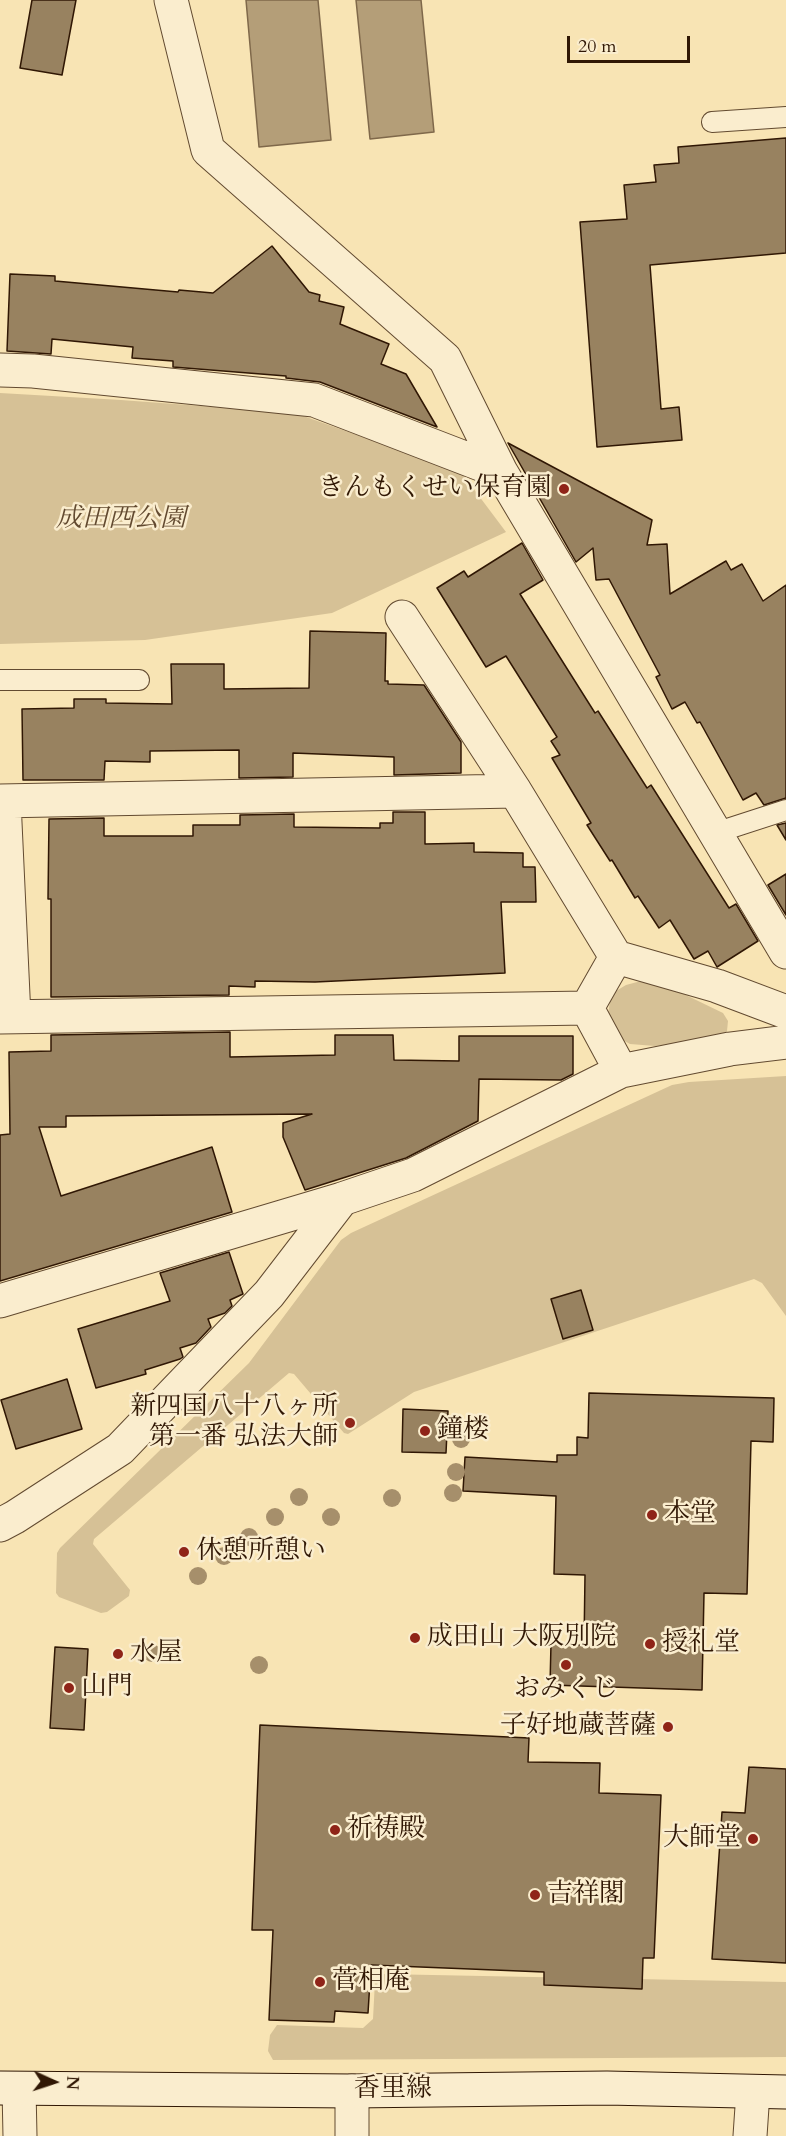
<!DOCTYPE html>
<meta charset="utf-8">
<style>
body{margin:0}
#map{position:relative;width:786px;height:2136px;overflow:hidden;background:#f8e4b4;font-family:Cardo,serif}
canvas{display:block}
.north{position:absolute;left:24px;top:2052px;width:60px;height:60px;-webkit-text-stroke:4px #faedce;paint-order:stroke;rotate:93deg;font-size:16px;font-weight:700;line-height:24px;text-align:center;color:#301704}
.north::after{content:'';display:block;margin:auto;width:21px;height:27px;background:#301704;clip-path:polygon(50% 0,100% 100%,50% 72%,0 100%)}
.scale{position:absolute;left:567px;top:36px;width:123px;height:27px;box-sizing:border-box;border:3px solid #301704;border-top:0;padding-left:8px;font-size:18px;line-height:21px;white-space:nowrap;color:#301704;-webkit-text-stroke:4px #faedce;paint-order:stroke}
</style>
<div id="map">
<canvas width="786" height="2136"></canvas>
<div class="north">N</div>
<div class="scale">20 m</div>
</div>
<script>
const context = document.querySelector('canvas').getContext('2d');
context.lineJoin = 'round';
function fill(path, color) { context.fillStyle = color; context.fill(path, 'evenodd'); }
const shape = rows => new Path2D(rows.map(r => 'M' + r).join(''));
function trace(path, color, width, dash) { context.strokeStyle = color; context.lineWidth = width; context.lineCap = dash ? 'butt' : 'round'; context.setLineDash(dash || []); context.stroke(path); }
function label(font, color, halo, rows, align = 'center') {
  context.font = font + ' Cardo,"Noto Serif JP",serif'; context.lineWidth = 5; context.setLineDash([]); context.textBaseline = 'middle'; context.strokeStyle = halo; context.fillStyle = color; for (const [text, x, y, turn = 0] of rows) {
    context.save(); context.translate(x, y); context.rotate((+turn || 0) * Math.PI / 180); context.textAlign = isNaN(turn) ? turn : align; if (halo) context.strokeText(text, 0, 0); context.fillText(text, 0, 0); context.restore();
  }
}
fill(shape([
 [0,393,121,400,295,413,461,472,506,532,332,613,145,640,0,644],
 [641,981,665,985,723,1013,728,1021,727,1031,723,1035,675,1044,655,1046,630,1044,621,1039,608,1014,610,1001,616,991,626,985],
 [786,1076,786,1316,762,1283,754,1279,414,1392,348,1434,344,1433,294,1374,289,1373,94,1539,93,1544,130,1590,129,1596,107,1612,101,1613,59,1597,56,1593,57,1553,60,1548,249,1363,341,1240,351,1233,672,1085,689,1082],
 [382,1974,786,1982,786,2057,273,2060,268,2051,270,2035,277,2025,363,2028,373,2019,375,1981]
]), '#d6c196');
const water = shape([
 [246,0,318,0,331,140,259,147,246,0],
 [356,0,421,0,434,132,370,139,356,0]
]);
fill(water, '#b49e78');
trace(water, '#7f684a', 1.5);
const building = shape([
 [32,0,76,0,62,75,20,68,32,0],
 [786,138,786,253,650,265,661,409,679,407,682,440,597,447,580,222,627,219,624,185,656,182,654,165,679,163,678,147,786,138],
 [272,246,309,292,320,295,319,301,344,307,340,324,389,344,381,364,406,374,437,427,320,382,286,378,286,376,173,367,173,361,132,358,133,347,52,339,51,354,7,351,10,274,55,276,55,281,178,292,179,290,213,293,272,246],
 [508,443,652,520,647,545,667,544,670,594,726,561,731,570,742,564,763,601,786,585,786,798,764,805,756,793,743,800,700,722,697,723,685,702,672,709,656,677,660,675,609,579,596,580,593,548,576,562,508,443],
 [522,543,543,580,520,594,595,713,598,711,647,788,651,785,729,908,736,904,758,941,717,967,708,951,694,959,670,920,659,928,638,896,635,898,612,860,610,861,587,825,591,823,552,758,560,755,551,741,557,737,506,656,486,667,437,588,464,571,468,577,522,543],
 [310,631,386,633,385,681,388,681,388,684,424,685,461,742,461,773,394,775,394,757,293,753,293,777,239,778,239,750,150,751,150,762,105,761,104,780,23,780,22,709,74,708,74,699,106,699,106,703,172,704,171,664,224,664,224,689,309,688,310,631],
 [393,812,425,812,425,844,474,843,474,852,523,853,523,867,535,867,536,902,501,902,505,973,315,982,255,981,255,987,229,986,229,995,51,997,51,899,48,899,49,819,104,818,104,836,193,836,193,825,240,825,240,815,294,814,294,827,380,828,380,823,393,823,393,812],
 [786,823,786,840,777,825,786,823],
 [786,874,786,915,768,885,786,874],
 [230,1032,230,1057,335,1055,335,1035,393,1035,394,1060,459,1061,459,1036,573,1036,573,1074,561,1080,479,1079,478,1121,406,1158,305,1190,283,1137,283,1123,312,1114,66,1116,66,1127,39,1127,61,1196,212,1147,232,1212,0,1281,0,1135,10,1134,9,1052,51,1051,51,1035,230,1032],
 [229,1252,243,1294,230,1300,232,1306,225,1313,208,1319,211,1327,196,1343,180,1348,183,1357,180,1359,145,1370,146,1374,96,1388,78,1329,170,1301,160,1273,229,1252],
 [581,1290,593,1330,563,1339,551,1299,581,1290],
 [67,1379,82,1429,16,1449,1,1400,67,1379],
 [589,1393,774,1398,773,1442,751,1441,747,1594,704,1593,702,1690,550,1685,551,1644,584,1645,585,1575,554,1574,556,1496,463,1491,465,1457,557,1462,557,1455,577,1455,577,1437,588,1438,589,1393],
 [403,1409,448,1411,446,1453,402,1452,403,1409],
 [55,1647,88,1649,84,1730,50,1728,55,1647],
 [260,1725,529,1738,528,1762,600,1763,599,1793,661,1795,654,1958,643,1958,642,1989,544,1985,544,1972,371,1965,368,2013,335,2011,334,2022,269,2020,273,1930,252,1930,260,1725],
 [749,1767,786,1769,786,1963,712,1959,722,1812,745,1813,749,1767]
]);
fill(building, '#988260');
trace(building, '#301704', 1.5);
const lane = shape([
 [712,122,786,117],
 [0,680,139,680],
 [715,833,786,810]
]);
const street = shape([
 [171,0,208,150,445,359,501,472],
 [0,370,33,371,314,400,501,472,786,952],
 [402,617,515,791,616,957,717,986,786,1012],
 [0,801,515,791],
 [4,801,14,1017],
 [587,1008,621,1071],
 [587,1008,616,957],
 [0,1017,587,1008],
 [0,1301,342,1199],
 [0,1525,15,1517,120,1449,269,1294,342,1199,413,1175,621,1071,730,1049,786,1042],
 [19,2089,20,2136],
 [352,2091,352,2136],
 [750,2136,753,2092]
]);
const secondary = shape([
 [0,2088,352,2091,607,2088,786,2092]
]);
trace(lane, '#624a30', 22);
trace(street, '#624a30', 35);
trace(secondary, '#301704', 35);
trace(lane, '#faedce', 20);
trace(street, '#faedce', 33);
trace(secondary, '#faedce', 33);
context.fillStyle = '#a68f6b';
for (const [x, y] of [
 [461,1439],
 [456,1472],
 [453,1493],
 [299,1497],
 [392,1498],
 [275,1517],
 [331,1517],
 [249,1537],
 [224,1556],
 [198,1576],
 [152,1653],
 [259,1665]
]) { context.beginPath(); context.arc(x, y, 9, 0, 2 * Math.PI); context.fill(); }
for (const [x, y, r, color] of [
 [564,489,6,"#8f2418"],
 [350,1423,6,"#8f2418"],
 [425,1431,6,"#8f2418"],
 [652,1515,6,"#8f2418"],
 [184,1552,6,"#8f2418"],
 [415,1638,6,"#8f2418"],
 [650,1644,6,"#8f2418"],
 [118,1654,6,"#8f2418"],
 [566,1665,6,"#8f2418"],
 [69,1688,6,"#8f2418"],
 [668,1727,6,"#8f2418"],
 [335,1830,6,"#8f2418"],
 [753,1839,6,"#8f2418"],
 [535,1895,6,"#8f2418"],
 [320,1982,6,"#8f2418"]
]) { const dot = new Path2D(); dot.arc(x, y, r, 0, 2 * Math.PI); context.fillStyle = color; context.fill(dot); trace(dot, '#faedce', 2); }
label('26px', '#301704', '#faedce', [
 ["きんもくせい保育園",552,489,"right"],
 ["新四国八十八ヶ所",338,1408,"right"],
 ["第一番 弘法大師",338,1438,"right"],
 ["鐘楼",437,1431],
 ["本堂",664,1515],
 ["休憩所憩い",196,1552],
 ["成田山 大阪別院",427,1638],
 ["授礼堂",662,1644],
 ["水屋",130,1654],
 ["山門",81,1688],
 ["おみくじ",566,1690,"center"],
 ["子好地蔵菩薩",656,1727,"right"],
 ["祈祷殿",347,1830],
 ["大師堂",741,1839,"right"],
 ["吉祥閣",547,1895],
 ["菅相庵",332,1982]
], 'left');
label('italic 26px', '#624a30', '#faedce', [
 ["成田西公園",121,520]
]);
label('26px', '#301704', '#faedce', [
 ["香里線",393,2090]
]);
</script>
